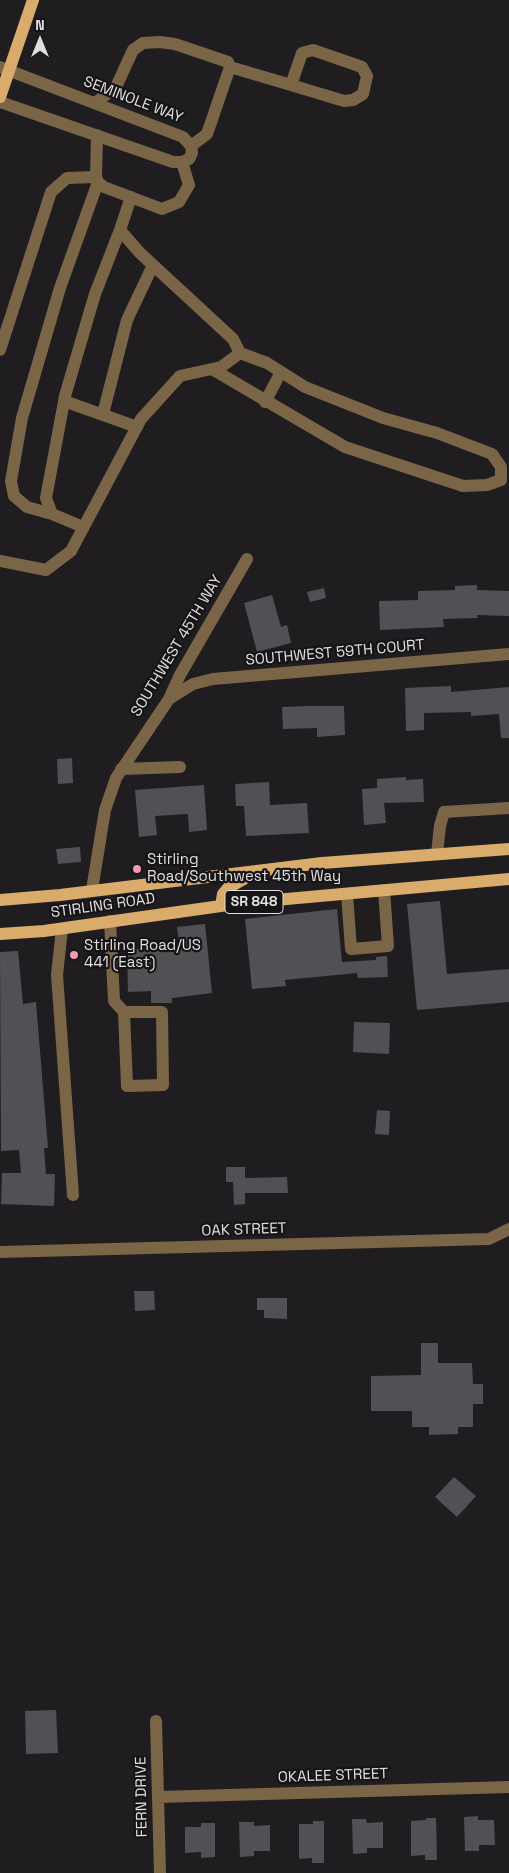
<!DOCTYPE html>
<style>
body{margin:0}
#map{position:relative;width:509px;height:1873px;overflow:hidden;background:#201d20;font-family:"Space Grotesk",sans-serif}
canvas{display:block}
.north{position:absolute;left:15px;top:15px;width:50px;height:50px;-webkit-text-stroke:4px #171416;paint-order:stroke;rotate:0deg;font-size:14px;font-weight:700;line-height:20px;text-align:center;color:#e1dfe1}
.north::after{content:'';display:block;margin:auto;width:18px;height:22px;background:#e1dfe1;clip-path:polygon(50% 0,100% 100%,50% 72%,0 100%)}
</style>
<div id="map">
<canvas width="509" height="1873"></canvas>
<div class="north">N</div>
</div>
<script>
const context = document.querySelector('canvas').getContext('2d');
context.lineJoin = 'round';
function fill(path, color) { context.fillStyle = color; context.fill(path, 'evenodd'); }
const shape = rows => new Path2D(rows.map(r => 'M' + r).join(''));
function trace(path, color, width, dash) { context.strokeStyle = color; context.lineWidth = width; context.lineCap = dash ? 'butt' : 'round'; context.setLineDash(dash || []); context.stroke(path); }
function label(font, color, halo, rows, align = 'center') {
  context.font = font + ' "Space Grotesk",sans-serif'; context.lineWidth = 4.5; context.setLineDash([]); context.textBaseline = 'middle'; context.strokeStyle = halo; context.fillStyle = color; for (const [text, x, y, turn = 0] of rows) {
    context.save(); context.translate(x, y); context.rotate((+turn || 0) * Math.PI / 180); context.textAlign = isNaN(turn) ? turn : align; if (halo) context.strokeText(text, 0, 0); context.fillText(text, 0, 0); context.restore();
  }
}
fill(shape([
 [477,585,477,590,509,591,509,616,477,615,478,618,443,619,444,627,380,630,379,601,418,600,418,591,455,590,455,586],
 [324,588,326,598,310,602,307,592],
 [272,595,281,627,287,625,291,643,257,652,244,603],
 [451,686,451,692,509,687,509,738,501,738,499,714,471,716,471,712,424,713,424,730,406,731,405,688],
 [307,706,344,706,345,735,317,737,317,728,283,729,282,707],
 [72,758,73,783,58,784,57,759],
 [406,777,406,780,423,779,424,802,384,803,386,823,364,825,362,789,377,788,377,779],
 [269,782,270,805,307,803,309,833,246,836,244,806,236,806,235,784],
 [204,785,207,830,189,832,188,814,155,816,157,835,139,837,135,790],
 [80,847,81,862,58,864,56,849],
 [440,901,447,974,509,969,509,1002,417,1010,407,904],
 [337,909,342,962,376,960,376,957,387,956,388,977,358,978,357,973,285,980,286,986,252,989,245,919],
 [205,924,212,993,172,998,172,1003,151,1003,151,991,128,992,127,949,180,948,177,927],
 [18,951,23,1004,36,1002,48,1148,44,1148,46,1174,55,1174,54,1206,1,1204,2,1173,21,1173,19,1150,1,1151,0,952],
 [354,1022,390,1023,389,1054,353,1052],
 [377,1110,390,1111,389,1135,375,1134],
 [226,1167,245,1167,245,1178,287,1177,288,1193,245,1193,245,1204,234,1205,233,1182,226,1182],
 [134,1291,154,1291,155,1310,135,1311],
 [257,1298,287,1298,287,1319,264,1318,264,1310,257,1310],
 [421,1343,438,1343,438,1363,472,1363,473,1384,483,1384,483,1404,473,1404,473,1427,458,1427,458,1434,429,1435,429,1427,412,1427,412,1411,371,1411,371,1376,421,1375],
 [454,1477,476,1496,457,1517,435,1497],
 [56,1710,58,1753,26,1754,25,1711],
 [478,1816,478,1820,494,1820,495,1845,479,1845,479,1851,465,1851,464,1817],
 [426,1818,436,1818,437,1860,425,1860,425,1855,411,1856,411,1821,426,1820],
 [352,1819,366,1819,367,1823,383,1822,383,1848,367,1848,367,1853,353,1854],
 [313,1821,324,1821,324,1863,312,1863,312,1858,299,1859,299,1824,313,1824],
 [239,1822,254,1822,254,1826,270,1825,270,1851,254,1851,254,1856,240,1857],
 [201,1823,215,1823,215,1857,201,1858,201,1852,185,1853,185,1827,201,1827]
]), '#515054');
trace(shape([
 [0,67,183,137,191,146,192,153,189,159,182,162,173,162,0,102],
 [230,67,291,85,344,101,353,100,363,94,367,76,362,67,313,50,302,53,291,85],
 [95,103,116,87,133,50,143,43,160,42,175,44,228,62,230,67,207,134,191,146],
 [97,135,96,177,98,182,104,187,162,209,179,202,189,185,182,162],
 [0,350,51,192,67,178,96,177],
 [212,369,345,447,463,486,487,485,501,480,501,467,492,454,437,433,383,418,305,387,267,363,240,353],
 [64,401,137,427],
 [265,402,281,372],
 [103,414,127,320,153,265],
 [52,514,27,507,14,496,11,481,22,418,60,288,98,182],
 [83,527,52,514,46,498,65,396,95,294,120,230],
 [0,561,46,570,71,551,141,419,180,376,221,367,240,353,233,339,140,253,120,230,131,197],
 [169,699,193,684,213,679,509,654],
 [121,769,180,767],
 [437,854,440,826,444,812,509,808],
 [92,890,105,810,116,778,169,699,180,675,247,559],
 [347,894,351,949,388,946,384,890],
 [110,921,114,1001,124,1012,127,1086,163,1085,162,1012,124,1012],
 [62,929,57,975,73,1195],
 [0,1252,489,1239,509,1229],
 [156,1721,160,1873],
 [158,1797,509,1787]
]), '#7a6547', 12);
trace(shape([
 [0,97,33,0],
 [0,900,60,895,322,863,509,849],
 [221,906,223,894,228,888,254,873],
 [0,934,44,931,242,903,509,879]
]), '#d9ac6c', 12);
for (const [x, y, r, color] of [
 [137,869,5,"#f29aae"],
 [74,955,5,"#f29aae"]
]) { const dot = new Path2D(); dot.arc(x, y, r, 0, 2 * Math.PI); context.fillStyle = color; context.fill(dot); trace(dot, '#171416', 2); }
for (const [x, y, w] of [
 [254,902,58]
]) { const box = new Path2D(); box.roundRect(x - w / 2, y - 11.5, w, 23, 4); context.fillStyle = '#171416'; context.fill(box); trace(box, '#e1dfe1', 1); }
label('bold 14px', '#e1dfe1', null, [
 ["SR 848",254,902]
]);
label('15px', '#e1dfe1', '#171416', [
 ["SEMINOLE WAY",133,100,21],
 ["SOUTHWEST 45TH WAY",177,646,-59],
 ["SOUTHWEST 59TH COURT",335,653,-5],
 ["STIRLING ROAD",103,906,-8],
 ["OAK STREET",244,1230,-2],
 ["OKALEE STREET",333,1776,-2],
 ["FERN DRIVE",142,1797,-91]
]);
label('15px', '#e1dfe1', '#171416', [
 ["Stirling",147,860],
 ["Road/Southwest 45th Way",147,877],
 ["Stirling Road/US",84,946],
 ["441 (East)",84,963]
], 'left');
</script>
